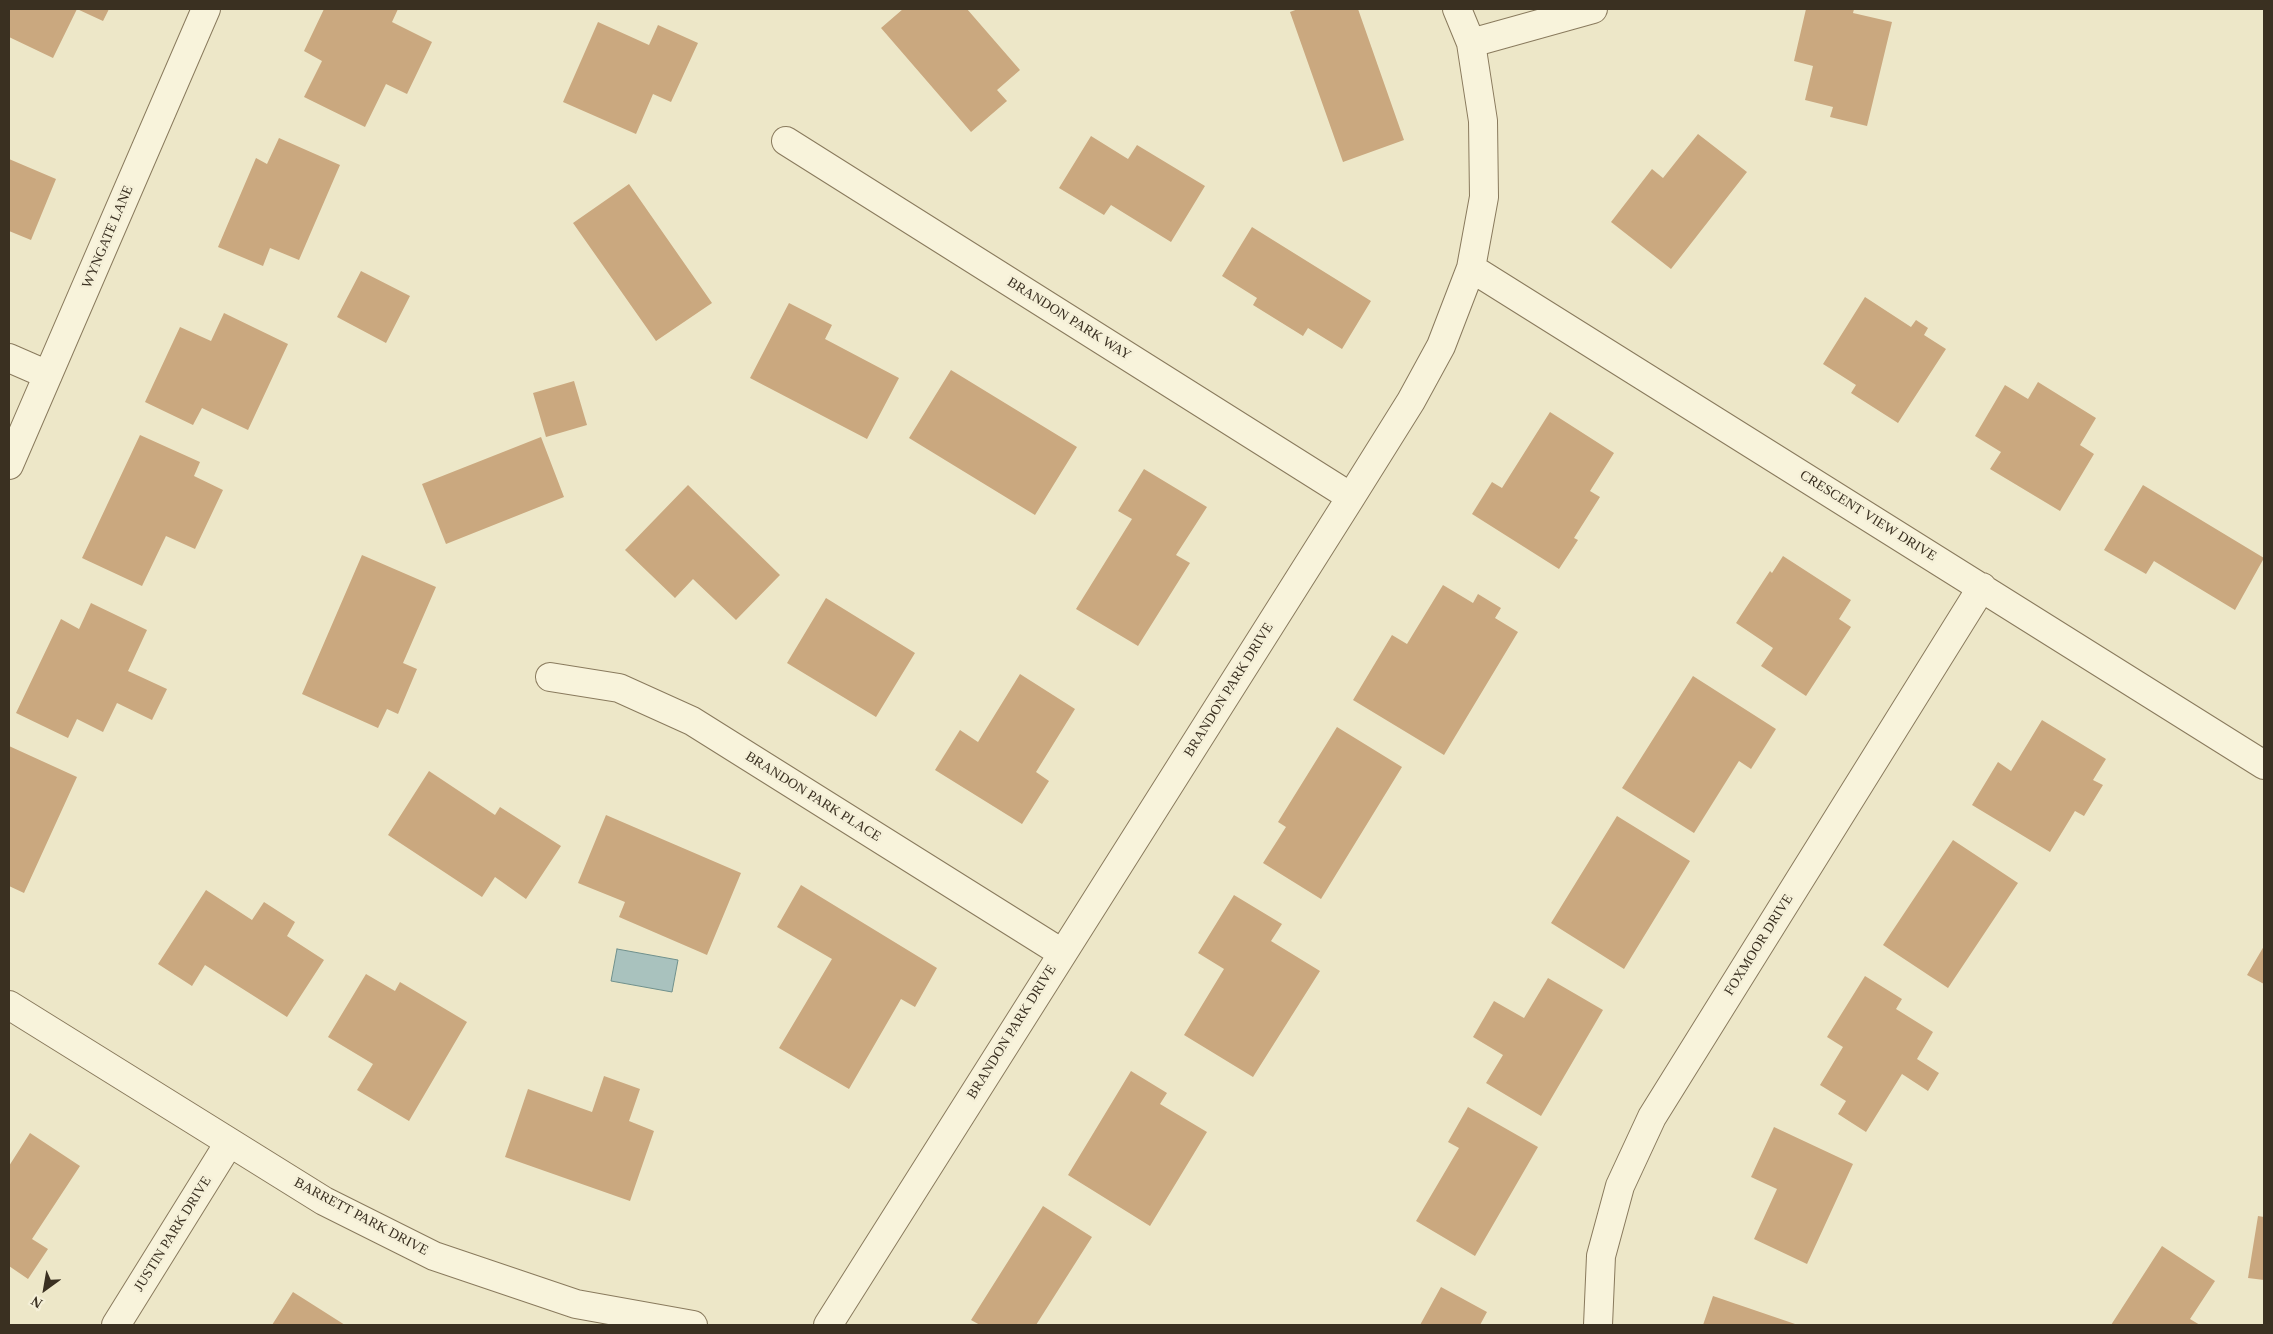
<!DOCTYPE html>
<style>
body{margin:0}
#map{position:relative;width:2273px;height:1334px;overflow:hidden;background:#ede7c8;font-family:Georgia,serif}
canvas{display:block}
.frame{position:absolute;inset:0;border:10px solid #3a3021;pointer-events:none}
.north{position:absolute;left:20px;top:1264px;width:50px;height:50px;-webkit-text-stroke:4px #f5f0d8;paint-order:stroke;rotate:212deg;font-size:14px;font-weight:700;line-height:20px;text-align:center;color:#3a3021}
.north::after{content:'';display:block;margin:auto;width:18px;height:22px;background:#3a3021;clip-path:polygon(50% 0,100% 100%,50% 72%,0 100%)}
</style>
<div id="map">
<canvas width="2273" height="1334"></canvas>
<div class="frame"></div>
<div class="north">N</div>
</div>
<script>
const context = document.querySelector('canvas').getContext('2d');
context.lineJoin = 'round';
function fill(path, color) { context.fillStyle = color; context.fill(path, 'evenodd'); }
const shape = rows => new Path2D(rows.map(r => 'M' + r).join(''));
function trace(path, color, width, dash) { context.strokeStyle = color; context.lineWidth = width; context.lineCap = dash ? 'butt' : 'round'; context.setLineDash(dash || []); context.stroke(path); }
function label(font, color, halo, rows, align = 'center') {
  context.font = font + ' Georgia,serif'; context.lineWidth = 5; context.setLineDash([]); context.textBaseline = 'middle'; context.strokeStyle = halo; context.fillStyle = color; for (const [text, x, y, turn = 0] of rows) {
    context.save(); context.translate(x, y); context.rotate((+turn || 0) * Math.PI / 180); context.textAlign = isNaN(turn) ? turn : align; if (halo) context.strokeText(text, 0, 0); context.fillText(text, 0, 0); context.restore();
  }
}
const water = shape([
 [617,949,678,960,672,992,611,981,617,949]
]);
fill(water, '#a9c2be');
trace(water, '#6f908c', 1);
fill(shape([
 [9,9,109,9,103,21,77,9,53,58,9,37],
 [324,9,398,9,392,22,432,42,407,94,386,84,365,127,304,97,322,61,304,51],
 [903,9,967,9,1020,70,997,90,1007,101,971,132,881,28],
 [1298,9,1358,9,1404,140,1343,162,1290,12],
 [1806,9,1854,9,1853,13,1892,22,1867,126,1830,117,1833,107,1805,100,1813,66,1794,61],
 [598,22,649,45,658,25,698,43,671,102,653,94,636,134,563,102],
 [1698,134,1747,172,1671,269,1611,222,1652,169,1663,178],
 [1091,136,1128,159,1137,145,1205,186,1171,242,1111,205,1104,215,1059,188],
 [279,138,340,165,299,260,270,248,263,266,218,247,256,158,267,164],
 [9,159,56,179,31,240,9,231],
 [629,184,712,303,656,341,573,223],
 [1252,227,1371,301,1342,349,1308,328,1303,336,1253,305,1257,298,1222,276],
 [361,271,410,296,386,343,337,317],
 [1865,297,1911,327,1916,320,1928,328,1924,335,1946,349,1898,423,1851,393,1856,385,1823,364],
 [789,303,832,325,825,339,899,378,867,439,750,378],
 [224,313,288,344,248,430,202,408,193,425,145,402,180,327,211,341],
 [951,370,1077,447,1035,515,909,438],
 [574,381,587,425,546,437,533,393],
 [2038,382,2096,418,2080,445,2094,454,2060,511,1990,469,2001,452,1975,436,2005,385,2028,399],
 [1550,412,1614,453,1590,491,1600,497,1574,538,1578,540,1559,569,1472,514,1492,482,1502,488],
 [140,435,200,462,194,476,223,490,195,549,166,536,142,586,82,558],
 [541,437,564,497,446,544,422,484],
 [1144,469,1207,507,1176,555,1190,563,1138,646,1076,609,1132,519,1118,511],
 [688,485,780,575,736,620,693,579,675,598,625,550],
 [2143,485,2264,558,2235,610,2154,561,2146,574,2104,550],
 [362,555,436,587,403,663,417,669,398,714,387,709,378,728,302,694],
 [1783,556,1851,600,1839,619,1851,627,1806,696,1761,666,1773,648,1736,623,1770,571,1772,573],
 [1443,585,1473,603,1478,594,1501,608,1495,618,1518,632,1444,755,1353,700,1392,635,1407,644],
 [826,598,915,653,876,717,787,663],
 [91,603,147,630,128,671,167,689,152,720,117,703,103,732,77,719,68,738,16,713,61,619,79,629],
 [1020,674,1075,709,1036,772,1049,781,1022,824,935,770,960,730,978,742],
 [1693,676,1776,729,1751,769,1739,761,1694,833,1622,788],
 [2042,720,2106,759,2093,780,2103,785,2084,816,2075,811,2050,852,1972,805,1998,762,2011,771],
 [1337,727,1402,767,1321,899,1263,863,1286,827,1278,822],
 [9,746,77,777,24,893,9,886],
 [429,771,495,815,500,807,561,846,526,899,495,877,482,897,388,835],
 [606,815,741,873,707,955,619,917,625,902,578,883],
 [1617,816,1690,861,1624,969,1551,923],
 [1953,840,2018,883,1948,988,1883,945],
 [801,885,937,968,915,1007,901,999,849,1089,779,1048,832,959,777,927],
 [206,890,252,920,264,902,295,922,287,936,324,960,287,1017,205,965,192,986,158,964],
 [1234,895,1282,924,1271,941,1320,971,1253,1077,1184,1035,1224,969,1198,953],
 [2264,946,2264,984,2247,975],
 [366,974,395,991,400,982,467,1022,409,1121,357,1090,373,1064,328,1037],
 [1865,976,1902,999,1896,1009,1933,1032,1917,1059,1939,1073,1928,1091,1902,1074,1866,1132,1838,1114,1846,1101,1820,1085,1843,1047,1827,1037],
 [1548,978,1603,1010,1541,1116,1486,1083,1503,1055,1473,1037,1494,1001,1524,1018],
 [1131,1071,1167,1093,1160,1104,1207,1132,1150,1226,1068,1175],
 [604,1076,640,1089,629,1121,654,1131,630,1201,505,1157,528,1089,592,1112],
 [1468,1107,1538,1147,1475,1256,1416,1221,1459,1148,1448,1142],
 [1774,1127,1853,1164,1807,1264,1754,1239,1777,1189,1751,1177],
 [30,1133,80,1166,32,1239,48,1249,28,1279,9,1266,9,1166],
 [1043,1206,1092,1237,1036,1325,980,1325,971,1320],
 [2258,1216,2264,1217,2264,1280,2248,1278],
 [2162,1246,2215,1281,2190,1319,2200,1325,2111,1325],
 [1441,1287,1487,1312,1480,1325,1420,1325],
 [293,1292,345,1325,272,1325],
 [1713,1296,1798,1325,1703,1325]
]), '#caa87f');
const minor = shape([
 [1471,43,1593,9],
 [786,141,1351,497],
 [1471,268,2264,765],
 [9,358,48,375],
 [9,465,206,9],
 [550,677,619,688,692,721,1062,953],
 [9,1005,324,1201,434,1256,576,1304,693,1325],
 [116,1325,229,1143],
 [828,1325,1351,497,1411,401,1441,346,1471,268,1484,197,1483,121,1471,43,1457,9],
 [1598,1325,1601,1256,1620,1186,1652,1117,1982,587]
]);
trace(minor, '#897a5d', 30);
trace(minor, '#f8f3db', 28);
label('14px', '#3a3021', '#f5f0d8', [
 ["WYNGATE LANE",108,237,-67],
 ["BRANDON PARK WAY",1069,319,32],
 ["CRESCENT VIEW DRIVE",1868,516,32],
 ["BRANDON PARK DRIVE",1229,690,-58],
 ["BRANDON PARK PLACE",813,797,32],
 ["FOXMOOR DRIVE",1759,945,-58],
 ["BRANDON PARK DRIVE",1012,1032,-58],
 ["BARRETT PARK DRIVE",361,1217,28],
 ["JUSTIN PARK DRIVE",173,1234,-58]
]);
</script>
